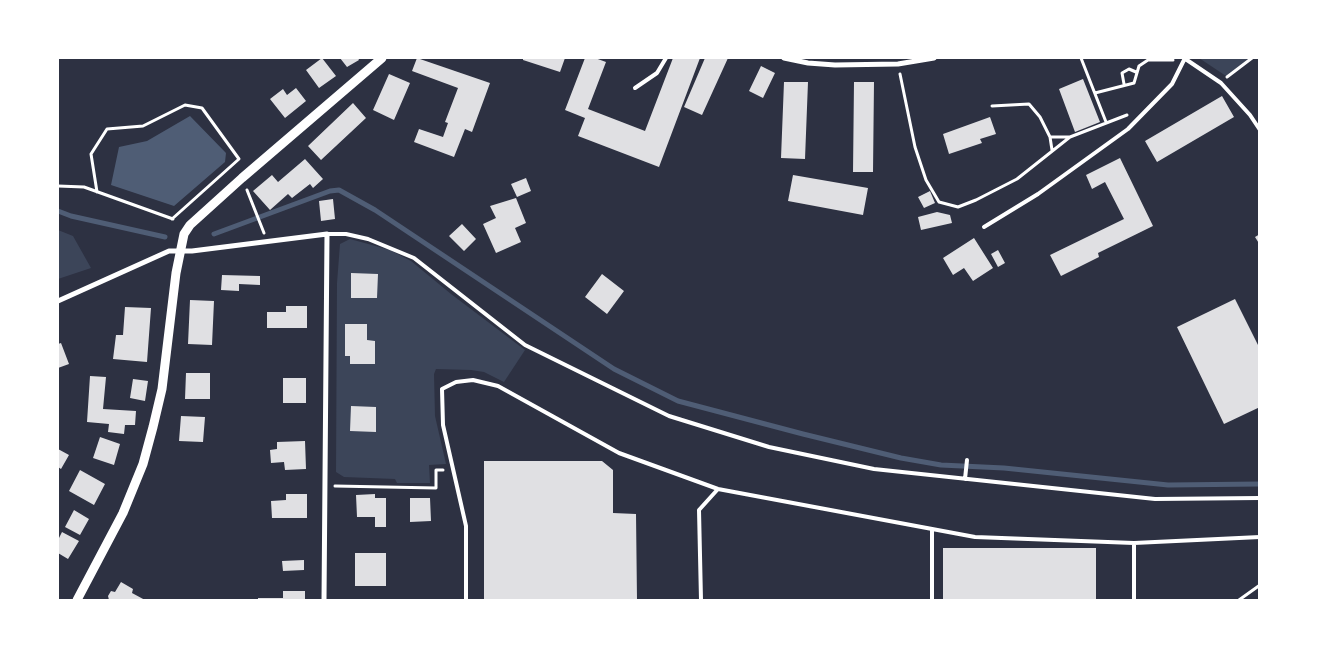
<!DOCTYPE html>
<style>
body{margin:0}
#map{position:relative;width:1317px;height:658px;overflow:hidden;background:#2d3142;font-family:Manrope,sans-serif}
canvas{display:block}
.frame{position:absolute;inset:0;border:59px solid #fff;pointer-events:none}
</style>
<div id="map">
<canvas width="1317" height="658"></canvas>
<div class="frame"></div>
</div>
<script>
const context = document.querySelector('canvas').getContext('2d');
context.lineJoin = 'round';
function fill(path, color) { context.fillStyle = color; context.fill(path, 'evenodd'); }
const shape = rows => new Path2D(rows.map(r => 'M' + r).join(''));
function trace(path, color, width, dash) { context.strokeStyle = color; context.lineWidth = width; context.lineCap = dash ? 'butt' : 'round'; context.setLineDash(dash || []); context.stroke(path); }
fill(shape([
 [1199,58,1249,58,1226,76],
 [58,230,73,236,91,268,58,279],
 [350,239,390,250,411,261,451,294,525,350,504,382,484,372,471,370,436,369,434,374,435,416,446,464,429,465,430,483,397,483,395,479,344,477,336,472,337,283,340,244]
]), '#3c4559');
fill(shape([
 [190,116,226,153,225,162,174,206,111,185,119,147,147,141]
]), '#4f5d75');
trace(shape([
 [58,211,71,216,165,237],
 [214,234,330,191,339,190,375,210,614,369,678,401,803,434,901,458,941,465,1004,468,1168,485,1260,484]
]), '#4f5d75', 5);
fill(shape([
 [322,58,336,76,319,88,306,70],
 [340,58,358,58,359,60,347,67],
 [417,58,490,83,472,132,465,129,454,157,414,142,419,129,443,137,448,123,445,122,458,88,412,71],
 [523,58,565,58,560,72,523,60],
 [585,58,595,58,606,62,588,109,645,131,673,58,700,58,659,167,578,136,585,118,565,110],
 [705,58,728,58,702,115,684,107],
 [761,66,775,73,763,98,749,91],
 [389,74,410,83,394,120,373,110],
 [1083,79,1100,122,1075,132,1059,89],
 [784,82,808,82,805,159,781,158],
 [854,82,874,82,873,172,853,172],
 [296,88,306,101,285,118,270,99,283,89,287,95],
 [1222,96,1234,117,1157,162,1145,141],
 [353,103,366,118,321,160,308,146],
 [990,117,996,134,980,139,982,143,949,154,943,134],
 [1120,158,1153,226,1098,253,1099,257,1061,276,1050,255,1124,219,1105,182,1092,189,1086,175],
 [305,159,323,179,313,188,310,184,292,198,288,194,270,210,253,191,272,175,278,182],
 [793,175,868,188,863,215,788,201],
 [526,178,531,191,517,197,511,184],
 [930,191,935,203,924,208,918,197],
 [516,198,526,223,515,228,521,242,496,253,483,224,496,218,490,206],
 [333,199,335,219,321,221,319,201],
 [937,212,950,215,952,223,921,230,918,217],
 [462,224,476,239,464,251,449,236],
 [1260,234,1260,245,1255,237],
 [974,238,993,268,973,281,964,268,953,275,943,258],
 [998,250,1005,263,998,267,991,254],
 [351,273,378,274,377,298,351,298],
 [602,274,624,291,607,314,585,297],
 [222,275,260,276,260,285,239,284,239,291,221,290],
 [1235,299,1260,349,1260,407,1224,424,1177,327],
 [190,300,214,301,212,345,188,344],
 [286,306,307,306,307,328,267,328,267,312,286,312],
 [125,307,151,308,147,362,113,359,116,335,123,335],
 [345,324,367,324,367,340,375,341,375,364,350,364,350,356,345,356],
 [61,343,69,364,58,368,58,344],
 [186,373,210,373,210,399,185,399],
 [90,376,106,377,103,409,136,411,135,425,125,425,124,434,108,432,109,424,87,422],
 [283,378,306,378,306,403,283,403],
 [133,379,148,381,145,401,130,398],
 [351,406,376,407,376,432,350,431],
 [181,416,205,417,203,442,179,441],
 [100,437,120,444,114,465,93,458],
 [305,441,306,469,285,470,284,462,271,463,270,450,277,449,277,442],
 [58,449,69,455,61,469,58,467],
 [484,461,602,461,613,470,613,513,636,514,637,600,484,600],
 [80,470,105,484,94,505,69,491],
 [286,494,307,494,307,518,272,518,271,501,286,500],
 [375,494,375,498,386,498,386,527,375,527,375,517,357,517,356,495],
 [410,498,430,498,431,521,410,522],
 [74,510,89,519,80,535,65,527],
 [62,532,79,541,68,559,58,553,58,540],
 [943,548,1096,548,1096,600,943,600],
 [355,553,386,553,386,586,355,586],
 [304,560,304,570,283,571,282,561],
 [121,582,133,589,132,593,145,600,109,600,108,596,111,591,115,592],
 [283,591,305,591,305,600,258,600,258,598,283,598]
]), '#e0e0e3');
trace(shape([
 [1081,58,1106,122],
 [900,74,915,147,926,180,939,202,958,207,976,200,1017,179,1070,137,1127,115],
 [1227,77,1252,58],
 [1124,84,1122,73,1129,69,1136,72],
 [1095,93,1134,83,1139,66,1148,60,1173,60],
 [992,106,1029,104,1040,117,1050,137,1069,137],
 [1050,137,1052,150],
 [58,186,84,187,173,219],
 [247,190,264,233],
 [97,192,91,154,107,129,143,126,185,105,202,108,239,159,172,219],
 [335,486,436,488,436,470,443,470],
 [1239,600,1260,585]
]), '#fff', 3);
trace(shape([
 [1184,58,1221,83,1250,115,1260,130],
 [635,88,657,73,666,58],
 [984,227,1038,194,1128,129,1172,84,1184,60],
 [327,234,346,234,368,239,414,258,525,345,669,416,769,447,874,469,1155,499,1260,498],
 [965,479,967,460],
 [1134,543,1134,600],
 [466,600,466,526,443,425,442,389,456,382,473,380,498,386,619,453,718,489,975,537,1134,543,1260,537],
 [701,600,699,510,718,489],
 [932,600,932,529]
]), '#fff', 4);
trace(shape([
 [784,58,808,63,835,65,898,64,934,58],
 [58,301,169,251,192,251,327,234,324,600]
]), '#fff', 5);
trace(shape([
 [77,600,123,513,143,464,153,427,162,389,176,273,184,234,190,225,242,178,382,58]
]), '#fff', 9);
</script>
